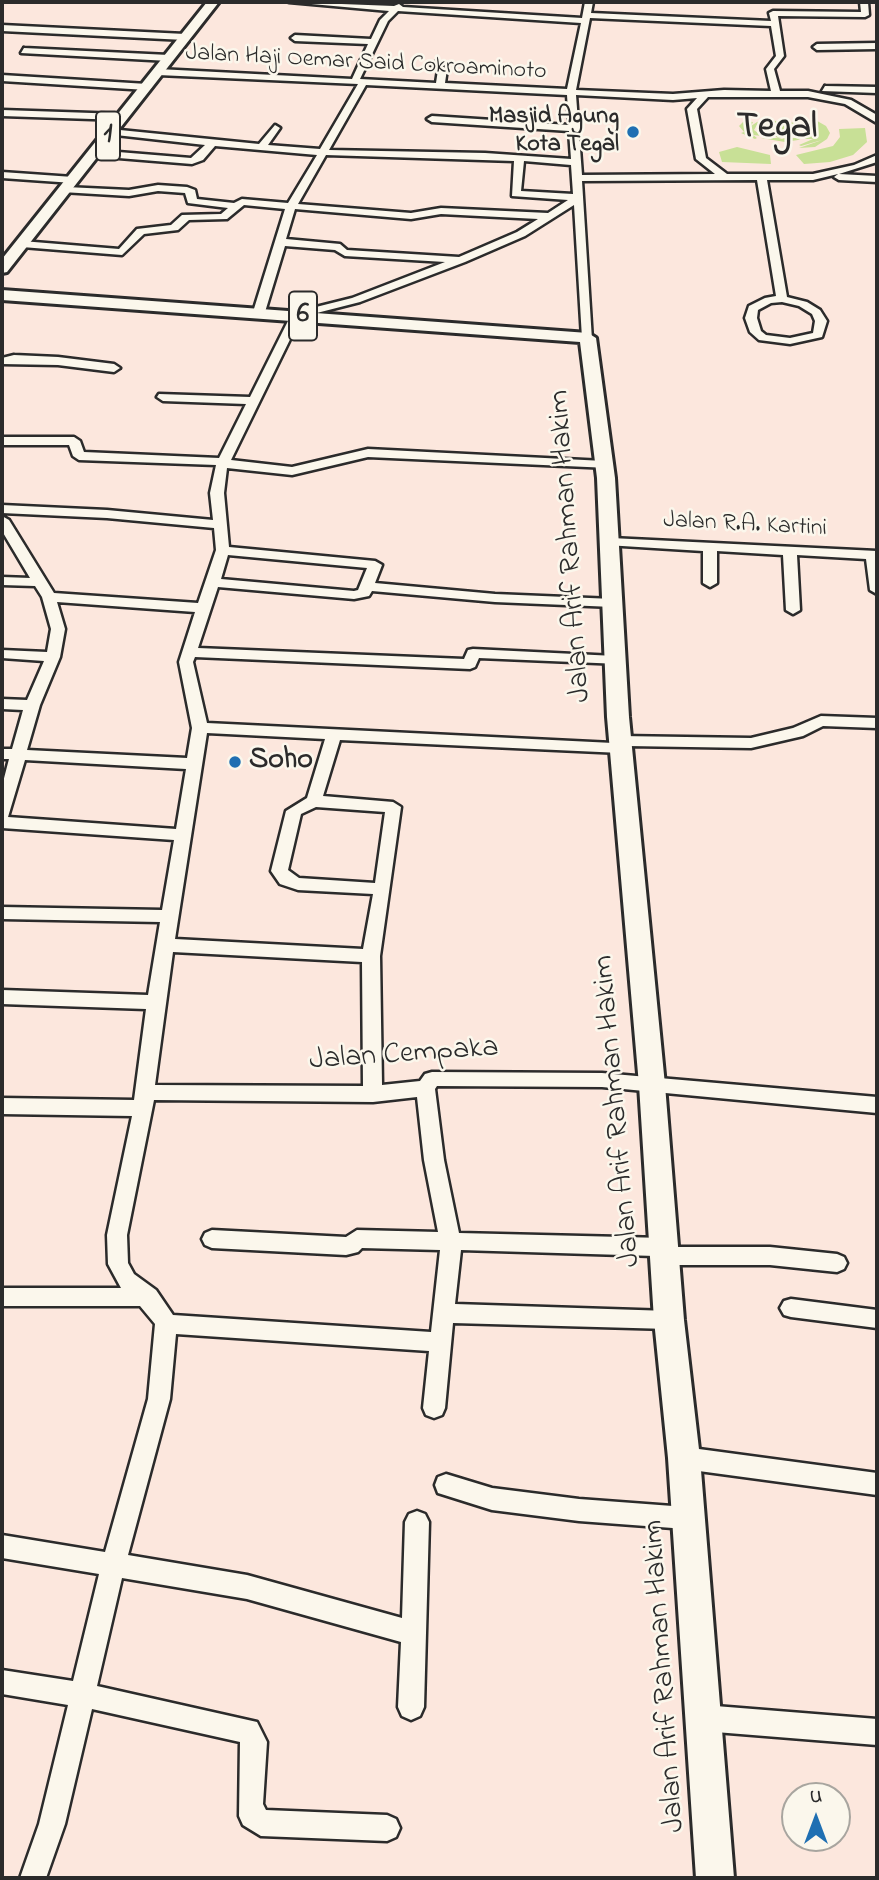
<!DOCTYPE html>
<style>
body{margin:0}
#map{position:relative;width:879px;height:1880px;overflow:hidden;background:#fce7dd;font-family:"Indie Flower",sans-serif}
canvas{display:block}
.frame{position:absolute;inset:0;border:4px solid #2b2b2b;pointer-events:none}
.north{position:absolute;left:781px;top:1782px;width:70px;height:70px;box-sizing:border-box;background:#fbf7ec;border:2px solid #a8a59f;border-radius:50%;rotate:0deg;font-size:19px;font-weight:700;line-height:28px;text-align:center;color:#2b2b2b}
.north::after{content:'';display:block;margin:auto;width:24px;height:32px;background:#1f6fb2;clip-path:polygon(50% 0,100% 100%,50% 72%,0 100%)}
</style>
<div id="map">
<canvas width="879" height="1880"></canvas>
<div class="frame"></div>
<div class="north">U</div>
</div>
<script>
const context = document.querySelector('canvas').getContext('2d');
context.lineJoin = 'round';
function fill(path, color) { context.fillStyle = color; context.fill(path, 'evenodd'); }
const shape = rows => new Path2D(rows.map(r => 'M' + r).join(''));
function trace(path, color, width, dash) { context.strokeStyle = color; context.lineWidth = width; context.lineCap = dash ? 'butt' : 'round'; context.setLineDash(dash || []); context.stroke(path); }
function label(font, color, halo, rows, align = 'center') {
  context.font = font + ' "Indie Flower",sans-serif'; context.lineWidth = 5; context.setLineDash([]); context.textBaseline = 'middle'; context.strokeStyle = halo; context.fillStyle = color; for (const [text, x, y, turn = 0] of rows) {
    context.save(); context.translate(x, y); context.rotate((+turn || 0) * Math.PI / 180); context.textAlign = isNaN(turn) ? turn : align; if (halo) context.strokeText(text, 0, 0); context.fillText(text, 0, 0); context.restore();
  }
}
fill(shape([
 [812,118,826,126,830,133,827,139,815,147,799,148,822,140,801,146,799,145,813,139,805,139,807,136,798,140,785,142,761,138,800,138,804,130,796,124,806,126,800,123,808,123,805,121,807,120,816,122,810,119],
 [766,120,797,123,792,124,800,132,782,139,759,132,759,126,774,121,758,123,754,130,762,136,753,135,757,138,755,139,741,133,744,132,739,126,744,121,753,122,751,126,757,122],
 [865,128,867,142,853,155,830,162,804,164,796,155,833,146,840,137,839,129],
 [737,147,770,155,771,164,722,162,719,152]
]), '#c8e096');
const minor = shape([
 [289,2,394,6,399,4,403,7,582,18,585,2,593,2,591,13,771,21,769,13,773,11,861,12,860,2,868,2,869,15,865,17,778,16,784,56,774,69,780,91,808,91,851,100,877,115,877,123,845,104,808,97,708,97,697,109,706,158,727,174,813,174,854,165,877,155,877,162,839,174,877,176,877,182,839,180,834,177,838,174,813,180,767,180,787,297,807,302,820,310,827,321,822,337,790,344,759,340,750,332,745,318,749,306,765,298,776,296,757,180,582,181,592,340,582,338,574,205,525,236,465,262,360,302,301,317,231,460,292,467,368,449,604,461,610,465,609,468,368,457,292,475,227,468,224,493,229,547,375,561,382,565,375,583,495,594,613,599,620,603,613,607,495,602,372,591,369,596,354,599,218,587,198,648,464,659,468,650,473,649,615,656,620,658,620,664,479,658,475,667,470,669,195,657,193,662,207,723,613,743,615,737,620,736,751,738,793,728,821,716,877,718,877,728,823,726,803,736,751,748,628,746,627,752,621,753,340,740,323,796,393,802,401,807,380,956,382,1085,420,1081,425,1074,432,1072,602,1073,877,1097,877,1113,602,1087,437,1086,435,1089,444,1160,459,1233,664,1238,671,1241,674,1247,770,1247,837,1254,844,1257,847,1263,844,1269,837,1272,770,1265,665,1265,658,1262,655,1256,461,1250,455,1304,669,1311,677,1313,680,1320,677,1327,669,1329,453,1323,445,1408,442,1415,434,1418,426,1415,423,1408,429,1351,176,1334,170,1399,128,1555,247,1575,402,1618,405,1522,409,1514,417,1511,425,1514,429,1522,424,1707,420,1716,411,1720,402,1716,398,1707,401,1642,247,1599,122,1578,97,1686,257,1722,267,1742,263,1804,266,1810,387,1815,396,1819,400,1828,396,1837,387,1841,261,1836,243,1825,239,1816,240,1742,92,1709,65,1824,46,1878,20,1878,39,1824,68,1705,2,1694,2,1670,73,1681,99,1574,2,1558,2,1535,105,1552,148,1399,155,1324,140,1306,2,1306,2,1288,121,1288,108,1264,107,1235,132,1116,2,1114,2,1098,134,1100,146,1009,2,1004,2,990,148,995,160,922,2,919,2,907,162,910,174,840,2,828,2,786,9,759,2,759,2,749,12,749,23,710,2,709,2,699,27,700,44,661,2,658,2,650,47,652,51,629,42,597,35,586,2,585,2,577,30,578,2,531,2,516,9,520,54,593,198,603,216,550,214,528,107,518,2,513,2,505,107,510,213,520,210,493,216,465,79,460,73,456,69,445,2,445,2,437,74,437,80,441,84,452,219,458,246,404,163,401,157,397,159,394,250,397,292,313,352,298,445,262,345,256,335,250,285,246,265,312,259,315,253,312,285,209,244,205,227,219,189,220,178,230,144,234,122,255,22,247,17,244,22,241,119,249,137,229,171,225,182,215,221,214,228,208,188,203,185,193,158,191,129,196,62,192,62,188,66,187,129,190,158,185,187,187,195,190,197,199,234,203,242,199,288,203,317,155,215,146,203,160,192,164,94,156,89,153,94,150,191,158,205,145,107,134,107,130,110,129,259,144,275,125,280,128,268,145,320,149,358,84,158,75,154,72,158,69,352,79,368,44,295,41,291,38,295,35,371,39,380,20,389,11,289,2],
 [398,11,581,23,567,89,445,83,447,69,435,62,431,65,438,70,436,83,360,79,388,21,398,11],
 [590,18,771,26,776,56,766,69,771,91,724,90,673,94,576,90,590,18],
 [366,85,567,95,569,125,432,116,427,119,432,122,569,131,571,159,485,153,329,150,366,85],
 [576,95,673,100,697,98,687,109,696,159,715,174,582,175,576,95],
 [326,155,514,161,512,196,568,200,548,213,441,208,411,213,298,204,326,155],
 [524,161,571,165,573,194,521,191,524,161],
 [295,209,411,219,441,214,538,219,517,232,459,257,347,250,340,244,286,239,295,209],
 [782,302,799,306,812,314,815,321,813,333,790,338,766,335,761,331,757,318,758,310,771,303,782,302],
 [228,555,367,568,358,590,354,591,221,579,228,555],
 [57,602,195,612,179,662,192,728,187,758,27,750,40,705,60,657,65,629,57,602],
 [207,733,325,739,307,798,286,811,271,871,280,884,298,890,373,894,363,949,175,939,207,733],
 [25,760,186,769,176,829,8,817,25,760],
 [316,807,385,812,375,883,299,878,288,870,301,814,316,807],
 [173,952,362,962,363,1086,155,1085,173,952],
 [417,1097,424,1160,438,1232,357,1230,346,1237,212,1230,205,1233,202,1239,205,1245,212,1248,346,1255,358,1252,362,1248,440,1250,431,1332,173,1315,156,1290,134,1274,128,1263,127,1235,154,1100,373,1102,417,1097],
 [2,25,185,34,189,37,185,40,2,31,2,25],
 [877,43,877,49,817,50,813,47,817,44,877,43],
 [24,48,169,55,173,58,169,61,21,53,24,48],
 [2,75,147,84,152,87,147,90,2,81,2,75],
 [825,86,877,87,877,93,822,91,825,86],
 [2,172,73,177,78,180,73,183,2,178,2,172],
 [14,355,58,357,114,364,120,368,114,372,58,365,2,364,2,358,14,355],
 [611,538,877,551,877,594,870,590,866,559,797,555,800,610,793,614,786,610,783,555,717,551,717,583,710,587,703,583,703,551,606,545,606,539,611,538],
 [791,1299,877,1310,877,1328,791,1317,784,1315,780,1308,784,1301,791,1299],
 [684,1447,877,1473,877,1495,684,1469,676,1466,673,1458,676,1450,684,1447],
 [446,1474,492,1488,579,1499,686,1507,694,1510,698,1518,694,1526,686,1529,579,1521,492,1510,438,1493,435,1485,438,1477,446,1474],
 [703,1705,877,1719,877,1745,703,1731,694,1727,690,1718,694,1709,703,1705]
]);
const major = shape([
 [2,110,122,114,128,117,122,120,2,116,2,110]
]);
const highway = shape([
 [207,2,219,2,7,272,2,273,2,259,207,2],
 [2,290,588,333,596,338,615,478,629,717,665,1085,684,1320,700,1458,734,1878,696,1878,668,1458,654,1320,639,1085,607,717,597,478,580,342,2,300,2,290]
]);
trace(minor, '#2b2b2b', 5);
trace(major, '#2b2b2b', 5);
trace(highway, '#2b2b2b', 6);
fill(minor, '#fbf7ec');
fill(major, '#fbf7ec');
fill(highway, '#fbf7ec');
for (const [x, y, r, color] of [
 [633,132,7,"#1f6fb2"],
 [235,762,7,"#1f6fb2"]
]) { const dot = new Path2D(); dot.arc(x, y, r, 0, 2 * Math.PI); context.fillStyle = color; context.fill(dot); trace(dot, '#fbf7ec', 2.5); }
label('24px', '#2b2b2b', '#fbf7ec', [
 ["Jalan Haji Oemar Said Cokroaminoto",366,64,3],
 ["Jalan R.A. Kartini",745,526,3]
]);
label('bold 24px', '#2b2b2b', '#fbf7ec', [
 ["Masjid Agung",619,118],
 ["Kota Tegal",619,146]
], 'right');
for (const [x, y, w] of [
 [108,136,24],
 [303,316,28]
]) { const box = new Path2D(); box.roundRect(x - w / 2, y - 24.5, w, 49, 5); context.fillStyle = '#fbf7ec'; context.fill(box); trace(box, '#2b2b2b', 2); }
label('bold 28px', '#2b2b2b', null, [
 ["1",108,136],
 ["6",303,316]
]);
label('30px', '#2b2b2b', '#fbf7ec', [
 ["Jalan Arif Rahman Hakim",572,546,-94],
 ["Jalan Cempaka",404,1056,-4],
 ["Jalan Arif Rahman Hakim",619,1111,-95],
 ["Jalan Arif Rahman Hakim",666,1676,-94]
]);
label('bold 30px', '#2b2b2b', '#fbf7ec', [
 ["Soho",249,762]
], 'left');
label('bold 37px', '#2b2b2b', '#fbf7ec', [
 ["Tegal",777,130]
]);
</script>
